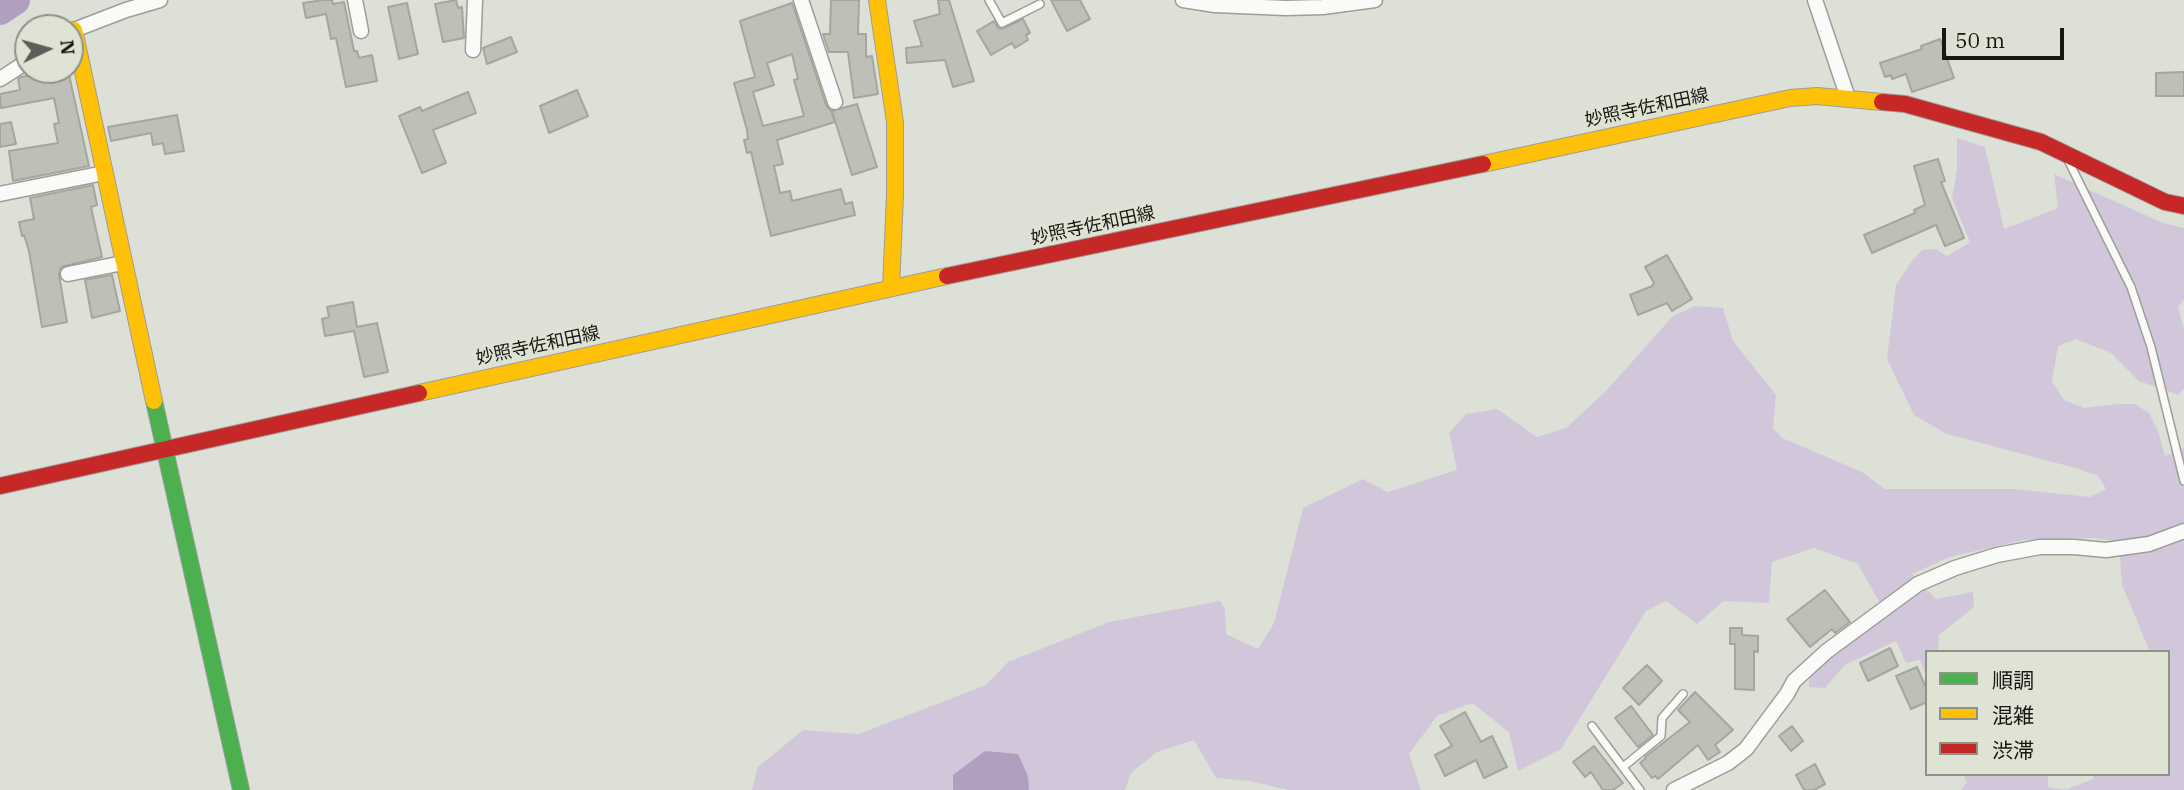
<!DOCTYPE html>
<meta charset="utf-8">
<style>
body{margin:0}
#map{position:relative;width:2184px;height:790px;overflow:hidden;background:#dde0d6;font-family:"IBM Plex Serif","Noto Sans JP",serif}
canvas{display:block}
.legend{position:absolute;left:1925px;top:650px;width:245px;height:126px;box-sizing:border-box;background:#dfe3d3;border:2px solid #8f9286;margin:0;padding:9px 12px;list-style:none;font-size:21px;color:#171813}
.legend li{display:flex;align-items:center;gap:14px;height:35px}
.legend b{width:35px;border:2px solid #8f9286}
.north{position:absolute;left:14px;top:14px;width:70px;height:70px;box-sizing:border-box;background:#dfe3d3;border:2px solid #8f9286;border-radius:50%;rotate:85deg;font-size:19px;font-weight:700;line-height:28px;text-align:center;color:#171813}
.north::after{content:'';display:block;margin:auto;width:24px;height:32px;background:#5c5e57;clip-path:polygon(50% 0,100% 100%,50% 72%,0 100%)}
.scale{position:absolute;left:1942px;top:28px;width:122px;height:32px;box-sizing:border-box;border:4px solid #171813;border-top:0;padding-left:9px;font-size:21px;line-height:24px;white-space:nowrap;color:#171813;-webkit-text-stroke:5px #dfe3d3;paint-order:stroke}
</style>
<div id="map">
<canvas width="2184" height="790"></canvas>
<ul class="legend">
<li><b style="height:9px;background:#4caf50"></b>順調</li>
<li><b style="height:9px;background:#ffc107"></b>混雑</li>
<li><b style="height:9px;background:#c62828"></b>渋滞</li>
</ul>
<div class="north">N</div>
<div class="scale">50 m</div>
</div>
<script>
const context = document.querySelector('canvas').getContext('2d');
context.lineJoin = 'round';
function fill(path, color) { context.fillStyle = color; context.fill(path, 'evenodd'); }
const shape = rows => new Path2D(rows.map(r => 'M' + r).join(''));
function trace(path, color, width, dash) { context.strokeStyle = color; context.lineWidth = width; context.lineCap = dash ? 'butt' : 'round'; context.setLineDash(dash || []); context.stroke(path); }
function label(font, color, halo, rows, align = 'center') {
  context.font = font + ' "IBM Plex Serif","Noto Sans JP",serif'; context.lineWidth = 7; context.setLineDash([]); context.textBaseline = 'middle'; context.strokeStyle = halo; context.fillStyle = color; for (const [text, x, y, turn = 0] of rows) {
    context.save(); context.translate(x, y); context.rotate((+turn || 0) * Math.PI / 180); context.textAlign = isNaN(turn) ? turn : align; if (halo) context.strokeText(text, 0, 0); context.fillText(text, 0, 0); context.restore();
  }
}
fill(shape([
 [1957,138,1985,147,2004,229,2058,208,2054,174,2163,223,2184,228,2184,299,2178,307,2184,329,2184,388,2179,395,2139,381,2111,353,2076,339,2058,346,2052,381,2064,400,2084,408,2117,404,2135,404,2149,413,2158,431,2165,456,2184,448,2184,790,2065,790,2093,779,2094,774,2168,774,2168,652,2150,652,2122,585,2119,542,2095,538,2024,540,1950,557,1912,574,1936,599,1973,592,1974,607,1939,635,1938,652,1927,652,1927,678,1920,660,1906,663,1896,641,1845,665,1825,688,1809,687,1809,676,1843,642,1886,614,1858,564,1814,548,1772,562,1769,603,1724,601,1697,624,1666,601,1646,611,1561,749,1518,771,1509,732,1472,703,1437,716,1409,754,1421,790,1288,790,1250,781,1216,778,1194,740,1157,752,1131,773,1125,790,1029,790,1030,788,985,751,970,763,952,788,953,790,752,790,758,767,803,730,859,734,986,685,1008,662,1109,622,1220,601,1225,609,1226,634,1258,649,1274,623,1303,508,1363,479,1388,492,1457,470,1449,433,1466,414,1497,409,1537,437,1566,428,1606,391,1673,316,1695,306,1723,308,1733,341,1776,395,1773,428,1782,438,1862,472,1885,489,2015,489,2090,497,2106,489,2098,476,2079,469,1947,434,1914,415,1887,359,1896,285,1912,261,1922,250,1936,249,1947,256,1970,242,1952,198,1957,170],
 [1963,774,2048,774,2048,787,2065,790,1961,790,1967,783]
]), '#d2c7da');
fill(shape([
 [985,751,1018,754,1028,776,1029,790,953,790,953,775]
]), '#b09fbe');
trace(shape([
 [0,10,15,0]
]), '#b09fbe', 30);
const building = shape([
 [323,0,332,0,333,4,344,2,354,51,357,51,359,58,372,55,377,81,346,87,336,38,331,39,326,14,306,18,303,3,323,0],
 [456,0,458,8,462,7,464,38,443,42,435,4,456,0],
 [831,0,859,0,858,34,866,34,866,57,872,56,878,94,854,98,848,52,829,52,823,34,830,34,831,0],
 [938,0,949,0,974,81,953,87,945,60,907,63,906,48,922,46,914,21,940,14,938,0],
 [1051,0,1080,0,1090,19,1067,31,1051,0],
 [407,3,418,54,399,59,388,7,407,3],
 [792,3,826,105,831,111,835,122,777,140,783,164,774,166,780,193,790,191,792,201,841,189,845,204,852,202,855,215,771,236,751,152,747,153,744,140,748,139,747,130,734,83,755,77,740,21,792,3],
 [792,54,798,79,794,80,804,116,763,126,753,92,774,85,767,63,792,54],
 [1023,19,1030,33,1026,35,1028,40,1015,48,1012,43,991,55,977,31,994,21,998,28,1002,29,1023,19],
 [511,37,517,52,487,64,483,48,511,37],
 [1940,39,1954,78,1912,92,1906,74,1892,79,1891,75,1885,77,1880,63,1922,49,1921,46,1940,39],
 [57,70,68,70,89,166,13,181,9,151,58,143,54,124,59,123,54,98,1,108,0,94,20,90,18,79,21,77,57,70],
 [2184,72,2184,96,2156,96,2156,73,2184,72],
 [577,90,588,116,549,133,540,106,577,90],
 [468,92,476,113,433,130,446,163,422,173,399,116,420,107,422,111,468,92],
 [857,104,877,167,852,175,832,111,857,104],
 [177,115,184,151,165,154,163,143,153,145,151,133,111,141,108,127,177,115],
 [11,122,16,144,0,147,0,124,11,122],
 [1938,159,1945,181,1941,182,1964,238,1945,246,1936,225,1872,253,1864,235,1915,213,1914,210,1925,205,1914,166,1938,159],
 [93,185,97,205,91,207,102,257,61,267,59,275,67,322,42,327,29,251,24,235,22,236,19,222,34,219,30,198,93,185],
 [1667,255,1692,299,1672,311,1667,303,1638,315,1630,295,1652,286,1654,283,1645,267,1667,255],
 [112,275,120,311,92,318,85,280,112,275],
 [353,302,357,327,377,323,388,372,364,377,354,331,325,336,322,319,329,317,327,307,353,302],
 [1825,590,1850,622,1835,633,1832,629,1810,647,1787,619,1825,590],
 [1730,628,1742,628,1742,635,1758,636,1758,652,1754,651,1754,690,1735,689,1735,644,1730,644,1730,628],
 [1890,648,1898,666,1868,681,1860,663,1890,648],
 [1647,665,1662,681,1639,705,1623,688,1647,665],
 [1917,667,1927,690,1927,702,1911,709,1896,676,1917,667],
 [1695,692,1733,730,1715,745,1720,752,1708,760,1698,745,1658,779,1655,776,1652,778,1640,763,1646,758,1645,757,1690,722,1678,710,1695,692],
 [1631,706,1653,735,1638,747,1615,718,1631,706],
 [1465,712,1481,742,1492,736,1507,767,1484,778,1476,760,1445,776,1435,755,1452,746,1440,726,1465,712],
 [1792,726,1803,741,1791,751,1779,736,1792,726],
 [1594,746,1623,783,1613,790,1603,790,1591,772,1585,777,1573,762,1594,746],
 [1815,764,1825,784,1814,790,1804,790,1796,775,1815,764]
]);
fill(building, '#bec0b8');
trace(building, '#a4a69f', 2);
const lane = shape([
 [989,0,1002,23,1040,4],
 [2068,160,2131,287,2151,347,2184,481],
 [1592,726,1640,790],
 [1623,767,1661,736,1662,718,1683,694]
]);
const street = shape([
 [355,0,361,31],
 [801,0,835,102],
 [1183,0,1215,5,1286,8,1323,7,1375,0],
 [1815,0,1848,98],
 [74,30,126,10,160,0],
 [473,50,475,0],
 [0,79,28,61],
 [0,194,104,173],
 [68,274,123,263],
 [1674,790,1728,763,1746,749,1787,694,1794,681,1827,651,1918,584,1955,568,1997,555,2040,547,2074,547,2106,550,2149,544,2184,531]
]);
const fast = shape([
 [154,401,241,790]
]);
const slow = shape([
 [877,0,895,122,895,195,891,288],
 [70,33,74,30,154,401],
 [1483,164,1790,98,1817,96,1882,102],
 [419,393,947,276]
]);
const jam = shape([
 [1882,102,1905,104,2041,142,2165,202,2184,206],
 [947,276,1483,164],
 [0,486,419,393]
]);
trace(lane, '#9c9e97', 10);
trace(street, '#9c9e97', 17);
trace(fast, '#9c9e97', 18);
trace(slow, '#9c9e97', 18);
trace(jam, '#9c9e97', 18);
trace(lane, '#fafaf9', 7);
trace(street, '#fafaf9', 14);
trace(fast, '#4caf50', 16);
trace(slow, '#ffc107', 16);
trace(jam, '#c62828', 16);
label('18px', '#171813', '#dfe3d3', [
 ["妙照寺佐和田線",1647,108,-12],
 ["妙照寺佐和田線",1093,226,-12],
 ["妙照寺佐和田線",538,346,-12]
]);
</script>
